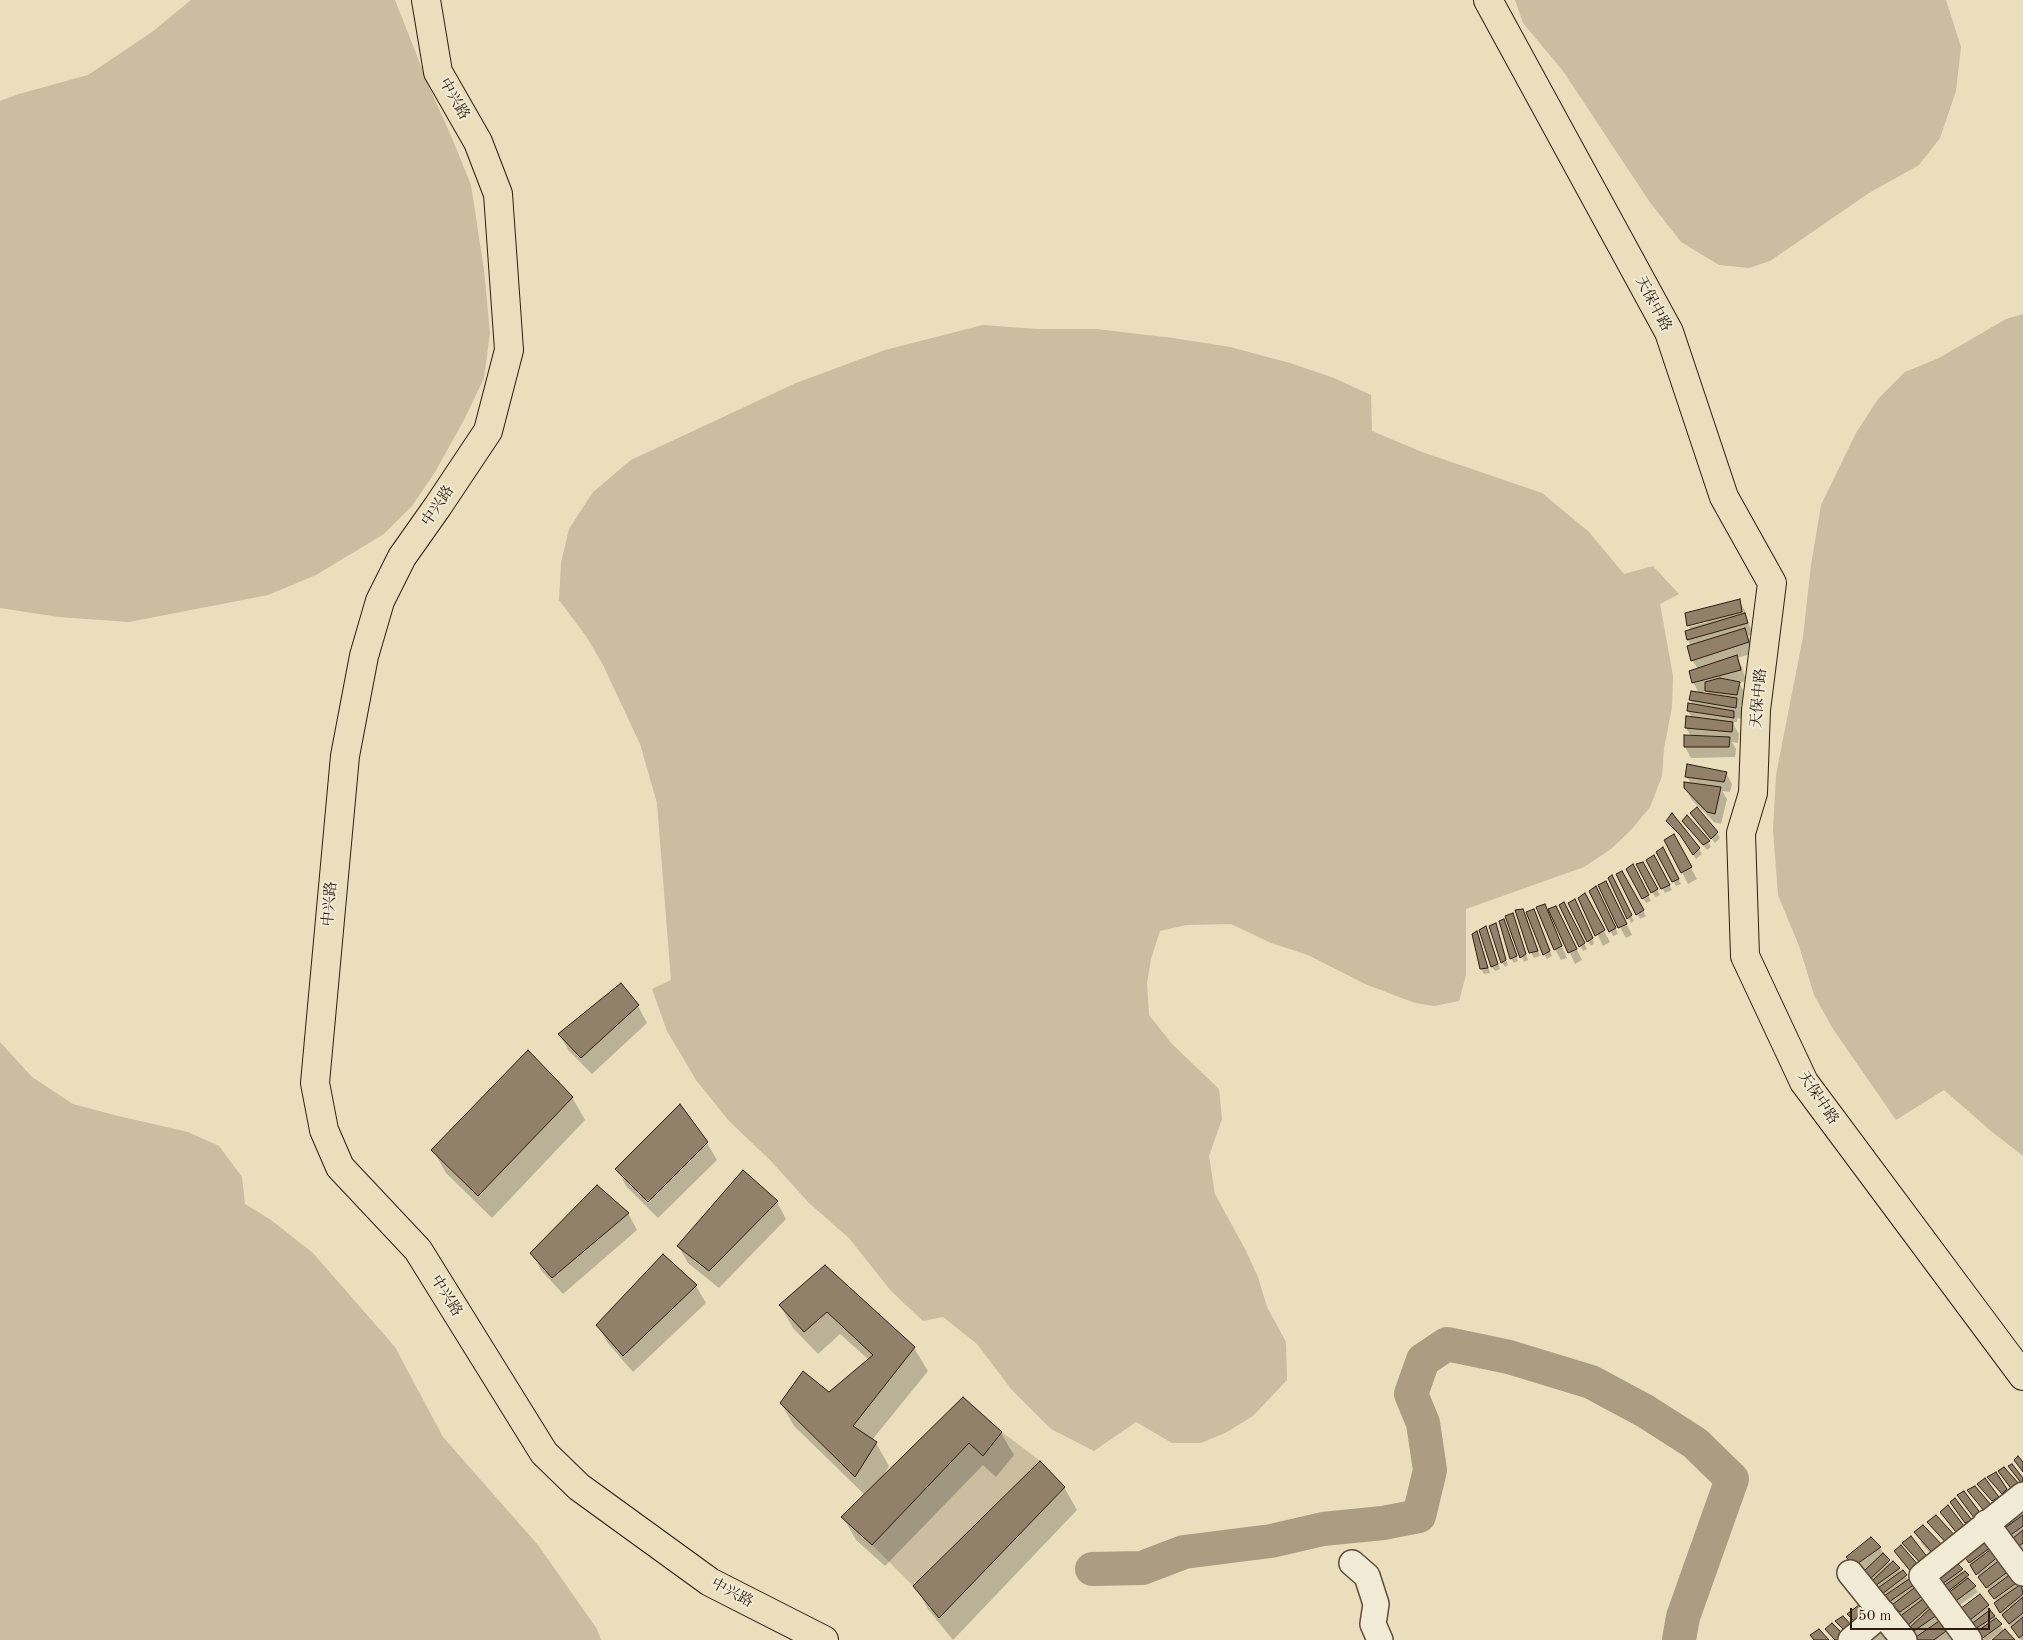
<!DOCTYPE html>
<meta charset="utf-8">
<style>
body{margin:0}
#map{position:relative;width:2023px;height:1640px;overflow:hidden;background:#eadebd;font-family:"Old Standard TT",serif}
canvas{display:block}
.scale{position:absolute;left:1850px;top:1608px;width:140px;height:22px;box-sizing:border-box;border:2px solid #301c10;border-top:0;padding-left:6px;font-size:15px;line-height:18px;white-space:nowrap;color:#301c10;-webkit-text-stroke:4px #f1ead4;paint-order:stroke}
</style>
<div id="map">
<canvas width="2023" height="1640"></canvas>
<div class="scale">50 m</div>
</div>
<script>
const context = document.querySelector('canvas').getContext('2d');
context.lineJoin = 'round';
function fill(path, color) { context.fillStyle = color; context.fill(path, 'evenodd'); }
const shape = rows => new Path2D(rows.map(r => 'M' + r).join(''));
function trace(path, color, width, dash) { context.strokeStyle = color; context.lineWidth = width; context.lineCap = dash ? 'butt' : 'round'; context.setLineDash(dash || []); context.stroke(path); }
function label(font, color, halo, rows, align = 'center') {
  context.font = font + ' "Old Standard TT","Noto Serif SC",serif'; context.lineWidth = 4; context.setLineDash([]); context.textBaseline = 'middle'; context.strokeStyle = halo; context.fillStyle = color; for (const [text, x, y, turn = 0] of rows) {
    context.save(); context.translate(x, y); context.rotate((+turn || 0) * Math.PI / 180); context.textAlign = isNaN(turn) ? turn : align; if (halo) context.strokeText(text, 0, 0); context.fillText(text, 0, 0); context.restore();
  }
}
fill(shape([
 [191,0,395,0,430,89,452,138,471,185,484,270,490,333,484,378,464,420,435,472,412,506,384,534,316,575,268,595,129,622,59,617,0,608,0,101,19,94,88,75,152,32],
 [1515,0,1946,0,1961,47,1956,91,1940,138,1919,165,1869,193,1770,261,1749,268,1719,265,1681,242,1649,201,1563,71,1523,23],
 [2023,314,2023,1156,1991,1131,1944,1090,1896,1120,1833,1029,1814,995,1799,946,1778,895,1773,830,1776,775,1803,637,1811,565,1821,505,1856,433,1878,399,1905,372,1939,358,2006,319],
 [983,325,1037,329,1096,329,1173,338,1230,347,1290,363,1334,378,1371,395,1372,431,1422,452,1542,493,1589,532,1624,574,1653,566,1679,594,1660,604,1673,676,1672,707,1664,749,1662,776,1650,807,1631,830,1611,849,1584,867,1466,909,1466,975,1459,1001,1434,1006,1415,1003,1365,984,1308,955,1271,943,1231,924,1186,925,1160,931,1151,959,1147,983,1149,1015,1172,1044,1219,1089,1222,1119,1209,1156,1215,1194,1245,1249,1258,1277,1267,1307,1286,1342,1287,1380,1253,1416,1227,1432,1201,1443,1172,1443,1136,1422,1094,1451,1051,1429,1011,1389,977,1344,943,1317,923,1321,891,1291,849,1238,809,1203,770,1160,729,1121,696,1080,667,1031,652,989,671,980,657,803,640,744,603,665,586,636,559,600,561,563,569,529,593,492,631,460,796,383,885,350],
 [0,1042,32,1077,73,1104,118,1116,188,1132,219,1146,242,1177,245,1204,271,1220,313,1253,395,1347,443,1437,538,1545,597,1629,601,1640,0,1640],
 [1002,1432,1040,1461,913,1586,872,1545,969,1443]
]), '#cabda0');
fill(shape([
 [1739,600,1745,611,1747,620,1753,634,1748,636,1754,653,1737,658,1742,667,1746,681,1739,683,1746,695,1743,705,1740,705,1743,710,1742,719,1737,718,1737,722,1732,722,1739,734,1738,743,1732,742,1736,749,1735,757,1691,758,1685,747,1691,736,1686,728,1687,717,1692,718,1688,711,1693,705,1690,699,1709,695,1707,691,1699,693,1693,682,1698,669,1692,660,1691,646,1688,640,1691,630,1689,627,1708,622,1707,620],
 [1726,773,1732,784,1730,792,1722,791,1727,799,1721,824,1714,822,1692,800,1685,788,1691,784,1687,776],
 [1691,813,1717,833,1720,838,1715,843],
 [1668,821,1699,849,1702,854,1696,859,1684,840],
 [1683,821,1708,842,1711,847,1707,850],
 [1673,835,1697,879,1688,884,1666,840],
 [1662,849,1681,884,1676,886,1658,852],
 [1654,857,1672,890,1665,893,1648,861],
 [1643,863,1660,895,1655,897,1638,865],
 [1627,870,1636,871,1651,901,1646,903],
 [1622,872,1646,916,1640,919,1637,914],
 [1611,877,1634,921,1631,923,1610,878],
 [1590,891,1598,893,1618,934,1613,936],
 [1612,894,1632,935,1626,938,1620,927],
 [1584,895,1610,942,1603,946,1580,898],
 [1578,905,1594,943,1591,946,1588,941],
 [1544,906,1567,958,1561,960,1555,949],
 [1561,906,1567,909,1587,949,1583,951],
 [1550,909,1562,919,1582,960,1575,964],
 [1523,911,1526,916,1540,956,1534,958,1531,952],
 [1536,915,1552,956,1547,959,1544,954],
 [1507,916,1515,919,1528,960,1524,962],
 [1495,924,1508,965,1505,967,1502,962],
 [1506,925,1518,961,1514,963,1511,958],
 [1477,933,1479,937,1490,973,1484,974,1481,969,1474,935],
 [1488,933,1500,969,1495,971,1492,967],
 [638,1006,647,1023,592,1074,569,1051,560,1035],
 [572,1097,585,1120,492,1218,446,1173,433,1150],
 [680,1105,707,1143,717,1160,658,1218,626,1186,617,1169],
 [777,1202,786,1219,719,1288,688,1263,678,1246],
 [628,1213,637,1230,563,1294,541,1270,532,1253],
 [825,1267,914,1348,928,1371,872,1440,876,1443,889,1466,882,1478,963,1399,1001,1433,1014,1455,996,1477,983,1465,885,1566,856,1540,843,1517,865,1495,794,1426,781,1403,829,1393,869,1360,840,1334,818,1354,793,1328,780,1305],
 [696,1286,706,1303,633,1372,607,1342,598,1325],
 [1985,1480,2001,1502,1996,1505,1979,1485],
 [1064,1487,1077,1510,953,1640,928,1609,915,1586],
 [2023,1506,2023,1565,1996,1528],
 [1923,1527,1943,1567,1922,1544,1916,1533],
 [1871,1538,1880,1548,1891,1565,1893,1563,1909,1580,1911,1579,1956,1640,1919,1640,1917,1636,1914,1637,1903,1616,1854,1568],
 [1986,1539,2023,1588,2023,1640,2021,1640,2010,1626,1998,1609,1997,1602,1968,1561],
 [1956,1563,1978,1592,1953,1610,1934,1581],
 [1988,1606,2004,1631,2013,1640,1994,1640,2001,1634,1999,1633,1990,1640,1976,1640,1964,1624],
 [1879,1626,1892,1640,1863,1640]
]), '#0003');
trace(shape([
 [1092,1569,1142,1568,1184,1552,1271,1541,1323,1529,1383,1523,1419,1516,1430,1470,1423,1423,1411,1394,1423,1360,1447,1344,1509,1357,1591,1382,1645,1411,1695,1443,1732,1479,1683,1617,1679,1640]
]), '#ab9c82', 34);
const building = shape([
 [1740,599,1742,612,1687,626,1685,613,1740,599],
 [1745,613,1748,623,1687,640,1685,631,1745,613],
 [1745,628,1749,642,1691,661,1687,646,1745,628],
 [1737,655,1741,670,1692,683,1689,671,1737,655],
 [1720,678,1740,682,1737,695,1705,691,1705,682,1720,678],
 [1691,691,1737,698,1736,708,1689,700,1691,691],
 [1688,703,1734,711,1734,718,1687,711,1688,703],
 [1686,716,1733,722,1732,732,1685,728,1686,716],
 [1684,735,1730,737,1729,747,1684,747,1684,735],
 [1687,764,1727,772,1724,782,1685,777,1687,764],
 [1684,782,1721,787,1715,814,1707,812,1684,788,1684,782],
 [1697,807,1718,832,1711,839,1690,813,1697,807],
 [1672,813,1700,848,1693,855,1680,835,1666,821,1672,813],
 [1687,815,1710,841,1703,845,1682,821,1687,815],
 [1674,834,1692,867,1681,873,1664,840,1674,834],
 [1663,847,1679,879,1672,882,1656,852,1663,847],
 [1654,855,1670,885,1661,889,1646,860,1654,855],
 [1643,862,1658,889,1651,893,1636,864,1643,862],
 [1633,864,1649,895,1642,899,1626,869,1633,864],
 [1622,871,1644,910,1636,915,1616,874,1622,871],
 [1612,875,1632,915,1627,919,1608,878,1612,875],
 [1606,881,1627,924,1618,928,1598,885,1606,881],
 [1596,886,1616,928,1609,932,1589,891,1596,886],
 [1585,893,1605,930,1595,936,1578,898,1585,893],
 [1575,899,1593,938,1587,942,1568,903,1575,899],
 [1564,902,1585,943,1579,947,1559,905,1564,902],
 [1545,904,1562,946,1554,950,1536,907,1545,904],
 [1556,906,1577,949,1568,953,1548,909,1556,906],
 [1523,909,1538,951,1529,953,1515,910,1523,909],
 [1534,909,1550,951,1543,955,1526,912,1534,909],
 [1513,913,1526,954,1520,958,1505,916,1513,913],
 [1504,919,1517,956,1510,959,1499,921,1504,919],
 [1496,923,1506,960,1501,963,1489,926,1496,923],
 [1486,926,1498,964,1491,967,1479,930,1486,926],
 [1477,931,1488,968,1480,969,1472,934,1477,931],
 [621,983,639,1005,581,1058,558,1034,621,983],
 [528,1050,573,1097,478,1196,431,1150,528,1050],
 [680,1104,708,1142,648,1202,615,1169,680,1104],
 [743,1170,778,1201,709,1271,677,1246,743,1170],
 [597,1185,629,1213,552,1278,530,1253,597,1185],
 [663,1254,697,1285,623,1356,596,1325,663,1254],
 [825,1265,915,1347,853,1426,877,1442,855,1477,780,1403,803,1371,829,1392,873,1355,827,1312,804,1332,779,1305,825,1265],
 [963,1397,1002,1432,983,1456,969,1443,872,1545,841,1517,963,1397],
 [2018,1456,2023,1462,2023,1472,2014,1460,2018,1456],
 [1040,1461,1065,1487,939,1618,913,1586,1040,1461],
 [2012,1464,2023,1478,2022,1484,2008,1466,2012,1464],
 [2004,1467,2020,1485,2013,1491,1998,1471,2004,1467],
 [1996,1472,2007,1489,2002,1494,1987,1477,1996,1472],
 [1985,1478,1999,1497,1992,1501,1977,1484,1985,1478],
 [1975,1486,1992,1506,1985,1512,1967,1490,1975,1486],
 [1964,1491,1981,1514,1975,1519,1957,1495,1964,1491],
 [1955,1498,1972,1520,1965,1523,1950,1502,1955,1498],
 [1948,1505,1964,1526,1956,1532,1940,1512,1948,1505],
 [1936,1515,1958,1539,1949,1546,1927,1522,1936,1515],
 [2023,1515,2023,1526,2004,1540,1999,1532,2023,1515],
 [1923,1525,1946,1549,1936,1557,1914,1532,1923,1525],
 [2023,1530,2023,1543,2012,1551,2007,1543,2023,1530],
 [1911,1536,1932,1563,1925,1568,1902,1543,1911,1536],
 [1871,1537,1881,1547,1854,1566,1846,1557,1871,1537],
 [1986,1537,1994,1545,1969,1563,1964,1556,1986,1537],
 [1901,1545,1919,1566,1912,1573,1894,1551,1901,1545],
 [1994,1547,2000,1555,1976,1575,1970,1565,1994,1547],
 [1883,1553,1890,1560,1869,1580,1862,1573,1883,1553],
 [2002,1558,2010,1570,1986,1588,1978,1577,2002,1558],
 [1893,1561,1900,1568,1875,1586,1871,1582,1893,1561],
 [1956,1562,1963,1569,1938,1587,1932,1581,1956,1562],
 [1903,1570,1907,1575,1882,1594,1878,1588,1903,1570],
 [1965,1571,1969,1575,1942,1596,1938,1590,1965,1571],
 [2012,1573,2019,1581,1994,1599,1988,1591,2012,1573],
 [1912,1577,1915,1584,1889,1602,1884,1596,1912,1577],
 [1968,1578,1976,1586,1949,1606,1943,1597,1968,1578],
 [2021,1584,2023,1594,2000,1613,1994,1603,2021,1584],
 [1918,1585,1925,1594,1900,1612,1892,1605,1918,1585],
 [1980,1594,1989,1605,1965,1624,1956,1612,1980,1594],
 [1927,1596,1933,1603,1907,1626,1899,1617,1927,1596],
 [2023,1597,2023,1613,2009,1624,2002,1615,2023,1597],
 [1859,1605,1869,1615,1857,1624,1847,1614,1859,1605],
 [1934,1605,1940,1613,1911,1633,1908,1629,1934,1605],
 [1990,1610,1995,1616,1969,1633,1966,1628,1990,1610],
 [1843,1616,1854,1628,1847,1633,1835,1621,1843,1616],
 [2023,1617,2023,1635,2019,1638,2011,1627,2023,1617],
 [1996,1618,2002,1624,1980,1640,1972,1635,1996,1618],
 [1942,1619,1950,1628,1934,1640,1918,1640,1916,1637,1942,1619],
 [1832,1623,1845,1636,1840,1640,1835,1640,1825,1629,1832,1623],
 [1819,1629,1829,1640,1814,1640,1810,1635,1819,1629],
 [2005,1629,2015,1640,1992,1640,2005,1629]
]);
fill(building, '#91816a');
trace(building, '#301c10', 1);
const minor = shape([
 [1986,1523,2023,1573],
 [1352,1563,1367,1576,1376,1604,1373,1624,1380,1640],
 [1850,1573,1904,1640],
 [1851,1640,1883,1613],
 [1969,1640,1922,1576,2023,1495]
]);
const major = shape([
 [426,0,438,72,478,142,498,194,509,350,488,431,438,506,402,557,380,601,364,656,345,756,315,1083,324,1130,340,1167,418,1250,544,1453,579,1487,710,1582,824,1640],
 [1488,0,1669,332,1724,497,1772,583,1756,710,1753,793,1741,833,1745,956,1804,1082,2023,1376]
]);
trace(minor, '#5e4c3b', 28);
trace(major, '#301c10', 30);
trace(minor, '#f1ead4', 25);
trace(major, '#eadebd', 28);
label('15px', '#301c10', '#f1ead4', [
 ["中兴路",454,99,60],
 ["天保中路",1653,304,62],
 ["中兴路",438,506,-56],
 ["天保中路",1759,698,-85],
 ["中兴路",330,904,-85],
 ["天保中路",1818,1098,56],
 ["中兴路",446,1296,58],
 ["中兴路",732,1593,28]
]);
</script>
